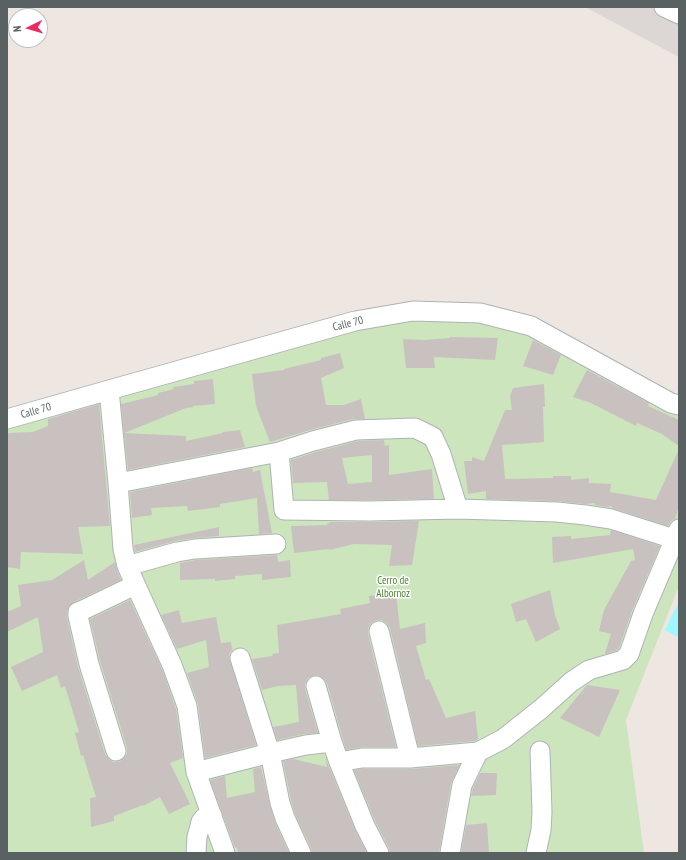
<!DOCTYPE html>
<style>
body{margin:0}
#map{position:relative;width:686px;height:860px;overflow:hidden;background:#ede6e1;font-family:"PT Sans Narrow",sans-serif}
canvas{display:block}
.frame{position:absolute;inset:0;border:8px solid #5a6163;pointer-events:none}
.north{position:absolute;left:8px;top:8px;width:40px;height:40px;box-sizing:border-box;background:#fff;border:1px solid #bdc0c1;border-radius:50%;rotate:265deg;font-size:11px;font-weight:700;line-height:16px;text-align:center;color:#5a6163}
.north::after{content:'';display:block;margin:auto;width:14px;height:18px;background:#eb2a62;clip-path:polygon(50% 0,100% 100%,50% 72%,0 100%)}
</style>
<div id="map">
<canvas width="686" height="860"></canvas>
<div class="frame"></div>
<div class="north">N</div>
</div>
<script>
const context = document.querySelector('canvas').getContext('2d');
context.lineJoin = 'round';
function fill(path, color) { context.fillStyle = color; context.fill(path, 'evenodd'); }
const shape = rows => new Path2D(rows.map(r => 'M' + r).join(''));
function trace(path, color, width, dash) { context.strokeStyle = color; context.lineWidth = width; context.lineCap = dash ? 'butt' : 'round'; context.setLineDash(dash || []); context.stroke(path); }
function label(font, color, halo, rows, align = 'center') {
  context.font = font + ' "PT Sans Narrow",sans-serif'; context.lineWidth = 3; context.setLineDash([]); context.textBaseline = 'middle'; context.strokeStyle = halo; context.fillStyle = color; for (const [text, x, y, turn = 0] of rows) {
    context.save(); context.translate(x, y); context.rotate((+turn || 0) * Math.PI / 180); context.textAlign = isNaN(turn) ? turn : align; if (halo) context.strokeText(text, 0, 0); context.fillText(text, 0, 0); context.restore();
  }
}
fill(shape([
 [585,7,679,7,679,57]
]), '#dcd6d4');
fill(shape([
 [480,318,531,330,679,410,679,586,626,720,644,853,7,853,7,414,362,320]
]), '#cce5bd');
fill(shape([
 [677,605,679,606,679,633,677,637,665,630]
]), '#a0f8ff');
fill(shape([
 [450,337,498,338,495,360,434,357,435,368,406,368,403,339,424,340,450,338],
 [533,340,561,355,553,375,523,366],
 [340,353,344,368,321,378,326,405,344,405,361,399,365,419,353,419,310,430,270,442,256,406,252,374,284,370,284,369,321,360,321,358],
 [587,370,649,403,648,406,679,420,679,446,662,434,637,423,636,426,591,403,573,397],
 [213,379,215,404,193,406,193,407,186,408,124,433,121,404,158,395,158,393,174,389,173,387,194,384,194,381],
 [544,384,545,407,543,407,544,442,502,445,505,479,553,478,553,476,571,476,571,480,589,478,589,483,611,484,610,492,656,500,679,449,679,506,675,519,672,520,668,526,612,508,612,506,606,507,595,505,595,503,585,504,557,501,486,499,486,491,468,494,464,461,472,461,472,457,484,461,505,410,512,410,510,396,513,388],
 [99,404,110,526,78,527,83,554,21,552,20,569,7,567,7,433,33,432,48,426,48,419,52,418],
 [240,430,245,447,128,470,124,433,186,436,186,441,223,433,222,432],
 [384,440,385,446,389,445,389,475,432,469,434,499,369,500,329,500,327,482,293,483,291,460,316,452,358,441],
 [372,455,372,482,348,484,342,458],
 [252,468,253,472,260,470,272,533,259,534,257,498,220,504,220,507,188,511,187,506,151,508,152,515,132,518,130,492],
 [419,521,412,565,389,566,392,545,354,544,329,550,329,549,294,553,291,526,328,525,327,523,330,523,330,522,369,522],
 [219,527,219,536,194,538,175,541,135,552,134,545],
 [611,530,660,546,632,611,619,648,617,650,606,654,605,653,611,634,599,631,604,610,631,561,635,560,633,549,553,563,552,537,571,536,571,539,610,535],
 [277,555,278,562,290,560,291,577,262,580,262,574,235,576,235,579,215,581,215,579,180,580,180,563,196,560],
 [84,560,88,580,115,562,117,570,121,580,74,602,69,606,67,612,67,618,78,667,105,754,109,759,113,762,119,762,124,758,127,754,127,748,100,661,90,619,130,600,162,669,176,709,183,758,170,763,190,804,169,814,160,797,143,806,143,805,114,816,114,821,91,827,90,798,96,797,83,755,81,756,75,733,79,732,65,686,61,688,57,675,22,691,11,667,43,652,38,617,7,632,7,612,21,606,18,585,52,580],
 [550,590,555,615,560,629,536,642,526,619,516,622,511,604],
 [396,593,400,629,425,623,426,643,416,646,426,680,429,679,446,718,475,711,478,739,475,741,418,746,390,628,387,623,382,620,377,620,371,623,368,628,368,634,396,747,362,747,346,750,327,683,323,678,318,675,313,676,308,678,305,684,305,689,318,733,304,734,277,740,273,727,299,722,296,685,278,686,262,690,252,659,273,656,272,654,279,653,277,625,341,614,340,609,370,603,369,596],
 [179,610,182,623,216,617,221,643,231,642,232,650,229,655,230,661,256,745,205,758,198,704,187,673,209,667,206,640,177,649,161,615],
 [587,685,620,690,599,737,560,718],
 [325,757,355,830,367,853,312,853,311,848,295,814,291,800,283,761,293,759,327,767],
 [460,765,451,783,439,853,390,853,389,848,375,821,354,770,363,769,411,769],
 [261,767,270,806,275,822,289,853,238,853,237,847,235,848,210,780,225,776,227,798,255,792,253,769],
 [480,773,497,773,496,795,471,796,473,788],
 [487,823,489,853,461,853,466,825]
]), '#c8c1bf');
const minor = shape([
 [664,7,679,14],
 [109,390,118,483,123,549,127,566,172,665,187,706,196,772,225,853],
 [7,419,109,390,355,321,413,311,480,313,531,326,671,403,679,405],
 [279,452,284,510,369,511,458,509,557,512,585,515,611,519,674,539],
 [118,483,279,452,313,441,356,430,415,428,433,437,441,454,458,509],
 [127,566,177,552,195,549,276,544],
 [379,631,410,758],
 [240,658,270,753,280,803,285,818,301,853],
 [316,686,332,742,339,762,365,826,379,853],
 [116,751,89,664,78,616,78,612,81,611,135,585],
 [339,762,362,758,410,758,478,752,503,739,541,709,571,682,589,670,623,660,629,654,643,614,679,529],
 [196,772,270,753,306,745,332,742],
 [196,853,197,837,201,822,204,818,212,815],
 [450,853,462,785,478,752],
 [536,853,541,830,542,812,540,751]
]);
trace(minor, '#adb3b5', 21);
trace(minor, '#fff', 19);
label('11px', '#5a6163', '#fff', [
 ["Calle 70",348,324,-14],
 ["Calle 70",36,411,-16]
]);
label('11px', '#4c8132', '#fff', [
 ["Cerro de",393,581],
 ["Albornoz",393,594]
]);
</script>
